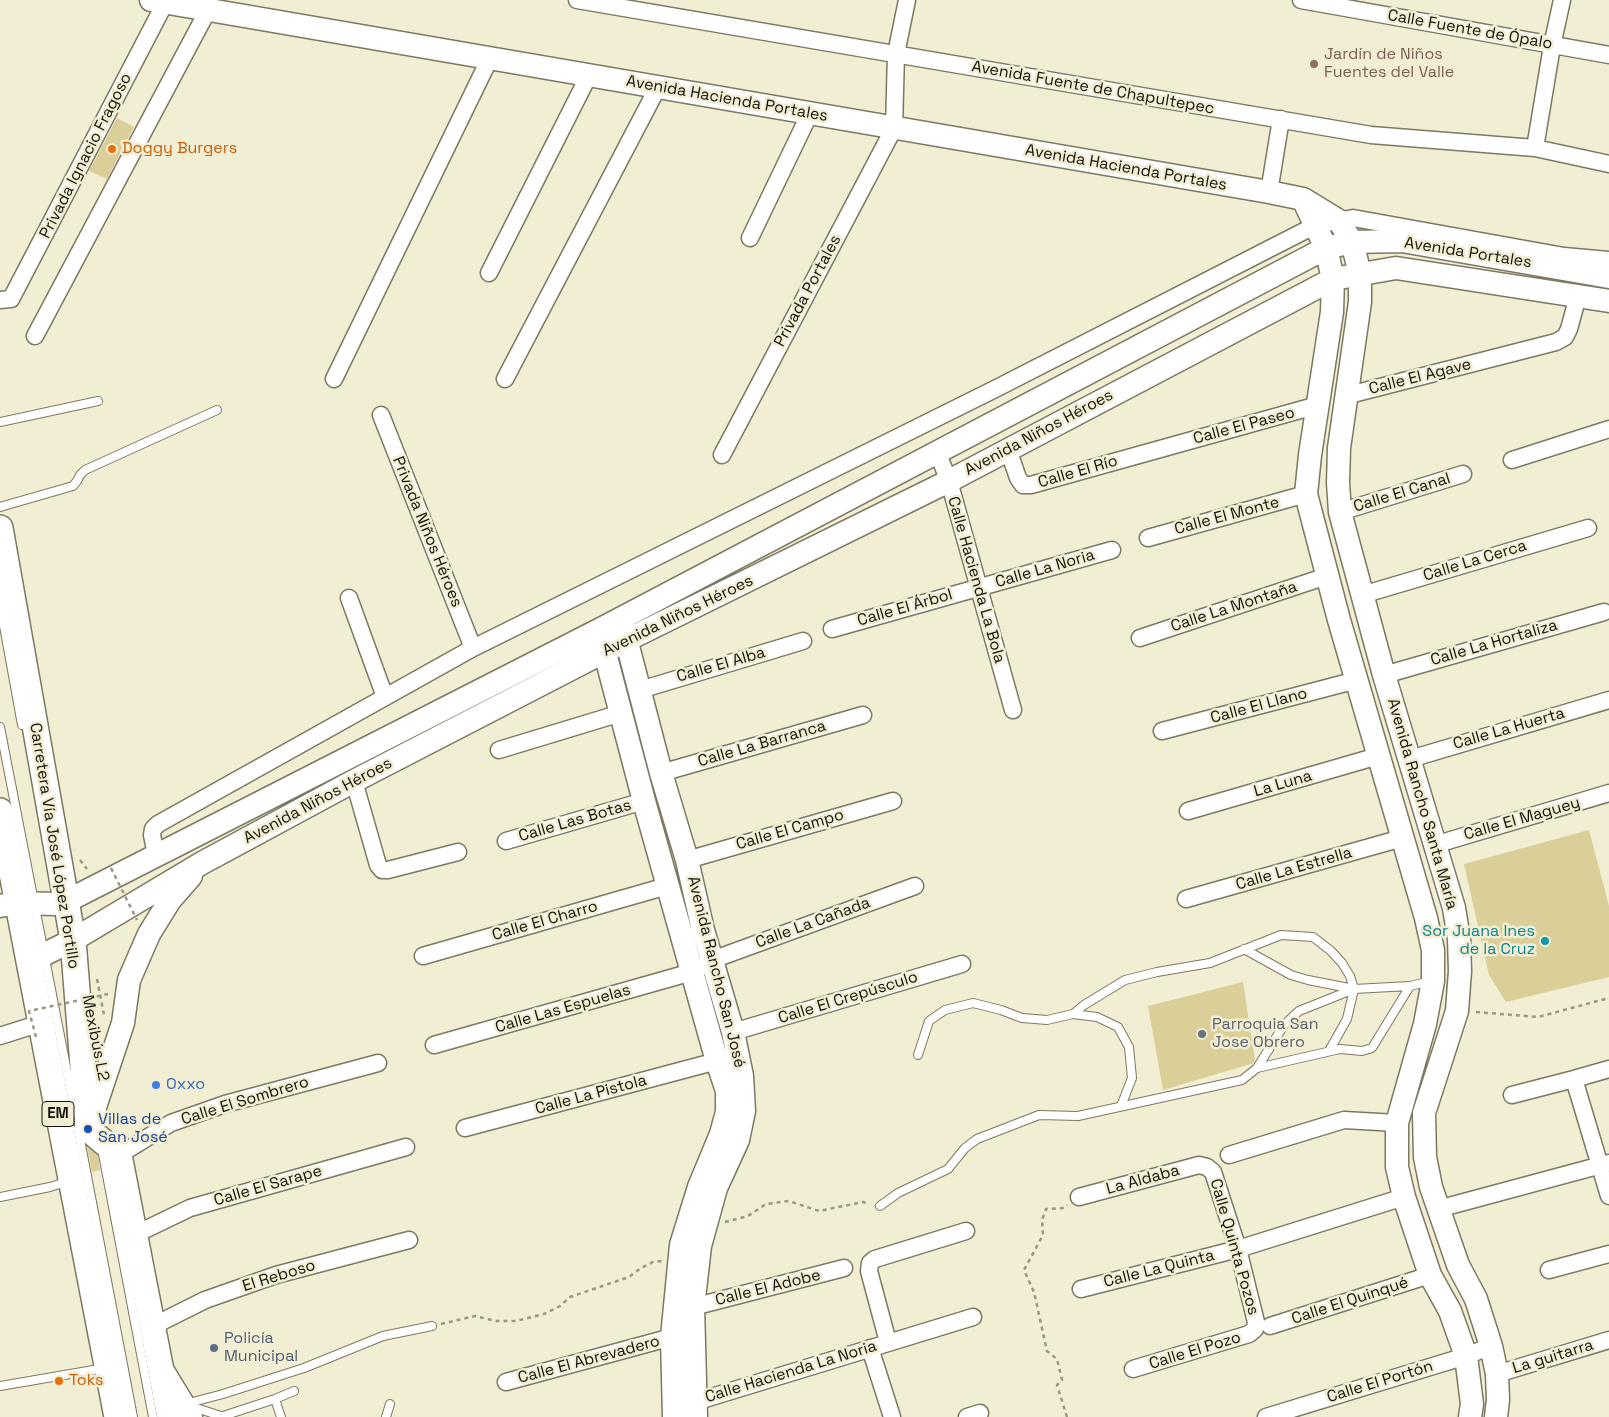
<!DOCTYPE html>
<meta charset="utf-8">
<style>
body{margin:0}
canvas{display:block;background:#f2eed4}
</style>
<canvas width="1609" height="1417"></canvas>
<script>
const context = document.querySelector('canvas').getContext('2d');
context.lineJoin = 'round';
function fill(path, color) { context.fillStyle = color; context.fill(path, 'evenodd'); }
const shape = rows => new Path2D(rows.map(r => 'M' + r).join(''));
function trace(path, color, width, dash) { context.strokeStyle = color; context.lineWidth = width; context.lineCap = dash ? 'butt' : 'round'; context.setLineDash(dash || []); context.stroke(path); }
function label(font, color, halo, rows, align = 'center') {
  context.font = font + ' "Space Grotesk",sans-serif'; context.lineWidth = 5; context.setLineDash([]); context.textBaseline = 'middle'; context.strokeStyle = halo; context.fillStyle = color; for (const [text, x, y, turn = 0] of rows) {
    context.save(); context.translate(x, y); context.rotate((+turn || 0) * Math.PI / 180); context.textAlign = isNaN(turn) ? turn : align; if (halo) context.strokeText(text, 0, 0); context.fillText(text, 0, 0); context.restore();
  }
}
fill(shape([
 [117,118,134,127,107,179,89,171],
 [1589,830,1609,906,1609,977,1506,1002,1489,975,1464,864],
 [1243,982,1255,1060,1254,1063,1163,1090,1148,1006],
 [87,1147,98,1156,100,1170,92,1172]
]), '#dacf98');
const lane = shape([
 [0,422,98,401],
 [0,507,73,486,77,481,80,475,85,470,217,410],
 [0,604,22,725],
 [0,727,75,1113],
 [1244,949,1291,975,1308,980,1354,989,1347,1019,1329,1051],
 [1073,1014,1097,1017,1118,1027,1129,1047,1132,1078,1121,1106],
 [918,1055,929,1021,945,1010,973,1003,1001,1010,1022,1018,1047,1020,1073,1014,1084,1005,1125,980,1157,972,1210,963,1281,935,1313,937,1331,951,1342,963,1350,976,1354,989],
 [1257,1068,1284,1025,1299,1011,1354,989,1410,986],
 [78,1129,133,1417],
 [102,1149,153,1417],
 [0,1197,50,1187,69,1181],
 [880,1206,898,1193,948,1169,965,1148,977,1139,1039,1115,1078,1116,1242,1080,1257,1068,1340,1049,1362,1051,1372,1048,1410,986,1431,981],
 [0,1386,105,1368],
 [185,1404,223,1394,304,1368,383,1336,432,1326],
 [190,1406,224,1417],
 [223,1416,275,1399],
 [281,1417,275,1399,294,1391],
 [386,1417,390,1404]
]);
const street = shape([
 [577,0,1371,135,1535,148,1609,164],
 [1301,0,1609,55],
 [1535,148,1552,46,1562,0],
 [1269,192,1281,119],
 [750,238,810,113],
 [489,273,589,75],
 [0,300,11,299,165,3],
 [35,336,208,10],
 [334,379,490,58],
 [505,379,658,87],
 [1345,396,1556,342,1565,337,1569,329,1578,296],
 [381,415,473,648],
 [1008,449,1018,478,1023,485,1031,485,1318,405],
 [937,452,949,481,1013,710],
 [722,455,894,128,896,54,907,0],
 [1512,460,1609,429],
 [1340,512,1463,474],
 [1148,538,1306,494],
 [1362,595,1588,528],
 [349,598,385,697],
 [832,629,1112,550],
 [1140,638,1327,576],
 [1384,675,1604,612],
 [640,690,803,641],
 [1162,731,1357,680],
 [499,750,621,713],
 [1410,759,1609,700],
 [661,773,863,715],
 [354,781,378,865,382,870,388,870,458,852],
 [1188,811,1378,756],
 [506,841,644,801],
 [1434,845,1609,793],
 [156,855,152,835,153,829,158,824,473,648,995,389,1316,225,1353,218,1564,256,1609,260],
 [687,860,893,801],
 [1186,899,1402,838],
 [423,956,667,886],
 [733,1032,962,964],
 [0,1036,41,1023],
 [434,1045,692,972,712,960,915,886],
 [1574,1079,1609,1196],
 [1512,1095,1574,1079,1609,1069],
 [465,1128,717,1061],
 [119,1155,171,1123,225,1104,378,1063],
 [1229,1155,1344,1120,1397,1123],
 [1079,1197,1199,1165,1207,1167,1213,1172,1238,1249,1256,1322,1255,1329,1249,1334,1133,1369],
 [1438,1209,1609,1163],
 [134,1235,190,1208,406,1147],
 [1549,1270,1609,1254],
 [1081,1289,1238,1249,1404,1197],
 [693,1307,844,1268],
 [153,1326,205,1300,276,1275,409,1240],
 [1270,1326,1430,1275],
 [888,1342,869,1271,870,1263,875,1259,966,1231],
 [870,1348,892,1417],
 [1497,1374,1609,1340],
 [506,1382,672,1337],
 [695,1402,973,1317],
 [967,1417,980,1413],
 [1266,1417,1466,1356,1491,1346]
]);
const secondary = shape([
 [151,0,1269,192,1303,199,1339,221,1352,242,1360,274,1360,302,1339,448,1338,483,1340,512,1384,675,1454,908,1459,939,1460,971,1457,1011,1424,1113,1425,1157,1431,1187,1458,1265,1476,1299,1491,1346,1497,1374,1498,1400,1496,1417],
 [1303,199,1326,248,1333,279,1332,312,1310,455,1306,494,1339,620,1426,918,1433,950,1433,981,1425,1024,1397,1123,1397,1167,1404,1197,1430,1275,1450,1311,1466,1356,1472,1404,1470,1417],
 [623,627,661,773,687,860,703,930,733,1032,742,1076,744,1111,738,1140,716,1188,700,1246,693,1307,696,1417],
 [601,638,644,801,717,1061,727,1091,727,1112,721,1134,699,1187,681,1245,672,1337,674,1417],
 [0,906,18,903,55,904,65,902,599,630,1326,248,1352,242,1402,241,1609,277],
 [30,965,45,954,73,940,202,863,354,781,627,640,949,481,1333,279,1396,268,1609,301],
 [88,1128,123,1023,129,980,149,934,170,900,191,876],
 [163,1371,191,1417]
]);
const primary = shape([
 [0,528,73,940,88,1129,119,1155,170,1417],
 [0,811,117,1417]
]);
trace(lane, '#7c7861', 10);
trace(street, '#7c7861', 19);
trace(secondary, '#7c7861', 25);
trace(primary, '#7c7861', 28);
trace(shape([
 [80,860,87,869],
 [97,979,104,1015],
 [1476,1012,1538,1017,1609,998],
 [725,1222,748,1216,766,1204,789,1201,819,1211,863,1202,869,1204],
 [441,1324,475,1316,496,1321,516,1321,544,1314,560,1306,570,1297,629,1277,641,1268,653,1262,662,1261],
 [1067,1417,1057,1385,1062,1380,1057,1359,1047,1351,1034,1292,1024,1270,1043,1235,1042,1220,1046,1209,1064,1208,1067,1205]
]), '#9a9784', 2.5, [4, 4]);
trace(lane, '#fff', 8);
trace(street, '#fff', 16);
trace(secondary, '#fff', 22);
trace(primary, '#fff', 25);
trace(shape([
 [111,868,137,920],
 [36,1037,29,1011,108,994]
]), '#9a9784', 2.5, [4, 4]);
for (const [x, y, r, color] of [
 [1314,64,5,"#8d6e63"],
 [112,149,5,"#e8710a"],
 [1545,941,5,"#0f9aa8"],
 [1202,1034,5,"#6b7280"],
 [156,1085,5,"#3f7fe0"],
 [88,1129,5,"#1a4fb4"],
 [214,1348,5,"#5c6f8a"],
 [59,1381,5,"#e8710a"]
]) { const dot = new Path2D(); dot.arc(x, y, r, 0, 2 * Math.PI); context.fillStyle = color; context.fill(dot); trace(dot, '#f2eed4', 2); }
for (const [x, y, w] of [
 [58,1114,32]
]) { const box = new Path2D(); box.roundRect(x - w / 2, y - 12.5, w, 25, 4); context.fillStyle = '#f2eed4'; context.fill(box); trace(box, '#141209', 1); }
label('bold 15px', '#141209', null, [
 ["EM",58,1114]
]);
label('16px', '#141209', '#f2eed4', [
 ["Calle Fuente de Ópalo",1470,30,10],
 ["Avenida Fuente de Chapultepec",1093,88,10],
 ["Avenida Hacienda Portales",727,99,10],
 ["Privada Ignacio Fragoso",86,156,-63],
 ["Avenida Hacienda Portales",1126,168,10],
 ["Avenida Portales",1468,253,9],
 ["Privada Portales",808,291,-62],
 ["Calle El Agave",1420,377,-14],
 ["Calle El Paseo",1244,426,-15],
 ["Avenida Niños Héroes",1039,433,-28],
 ["Calle El Río",1078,472,-16],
 ["Calle El Canal",1402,493,-17],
 ["Calle El Monte",1227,516,-15],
 ["Privada Niños Héroes",427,532,68],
 ["Calle La Cerca",1475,561,-17],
 ["Calle La Noria",1045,569,-16],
 ["Calle Hacienda La Bola",976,580,74],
 ["Calle La Montaña",1234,607,-18],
 ["Calle El Árbol",905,608,-16],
 ["Avenida Niños Héroes",678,616,-26],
 ["Calle La Hortaliza",1494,643,-16],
 ["Calle El Alba",721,665,-16],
 ["Calle El Llano",1259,706,-15],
 ["Calle La Huerta",1509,729,-16],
 ["Calle La Barranca",762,744,-16],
 ["La Luna",1283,784,-16],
 ["Avenida Niños Héroes",318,801,-28],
 ["Avenida Rancho Santa María",1422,804,74],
 ["Calle El Maguey",1522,819,-16],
 ["Calle Las Botas",575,821,-16],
 ["Calle El Campo",790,830,-16],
 ["Carretera Vía José López Portillo",54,846,81],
 ["Calle La Estrella",1294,869,-16],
 ["Calle El Charro",545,921,-16],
 ["Calle La Cañada",813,923,-20],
 ["Avenida Rancho San José",716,972,76],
 ["Calle El Crepúsculo",848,998,-17],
 ["Calle Las Espuelas",563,1009,-16],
 ["Mexibús L2",95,1038,79],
 ["Calle La Pistola",591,1095,-15],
 ["Calle El Sombrero",245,1101,-17],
 ["La Aldaba",1143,1180,-15],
 ["Calle El Sarape",268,1186,-16],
 ["Calle Quinta Pozos",1234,1247,74],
 ["Calle La Quinta",1159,1269,-14],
 ["El Reboso",279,1276,-17],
 ["Calle El Adobe",768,1288,-14],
 ["Calle El Quinqué",1350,1301,-18],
 ["Calle El Pozo",1195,1351,-17],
 ["La guitarra",1553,1357,-17],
 ["Calle El Abrevadero",589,1360,-15],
 ["Calle Hacienda La Noria",791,1372,-17],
 ["Calle El Portón",1380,1382,-17]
]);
label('16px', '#785e54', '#f2eed4', [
 ["Jardín de Niños",1324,55],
 ["Fuentes del Valle",1324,73]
], 'left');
label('16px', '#c56008', '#f2eed4', [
 ["Doggy Burgers",122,149],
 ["Toks",69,1381]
], 'left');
label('16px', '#0d838f', '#f2eed4', [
 ["Sor Juana Ines",1535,932],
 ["de la Cruz",1535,950]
], 'right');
label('16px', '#5b616d', '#f2eed4', [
 ["Parroquia San",1212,1025],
 ["Jose Obrero",1212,1043]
], 'left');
label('16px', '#366cbe', '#f2eed4', [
 ["Oxxo",166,1085]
], 'left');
label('16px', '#164399', '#f2eed4', [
 ["Villas de",98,1120],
 ["San José",98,1138]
], 'left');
label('16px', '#4e5e75', '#f2eed4', [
 ["Policía",224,1339],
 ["Municipal",224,1357]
], 'left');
</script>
